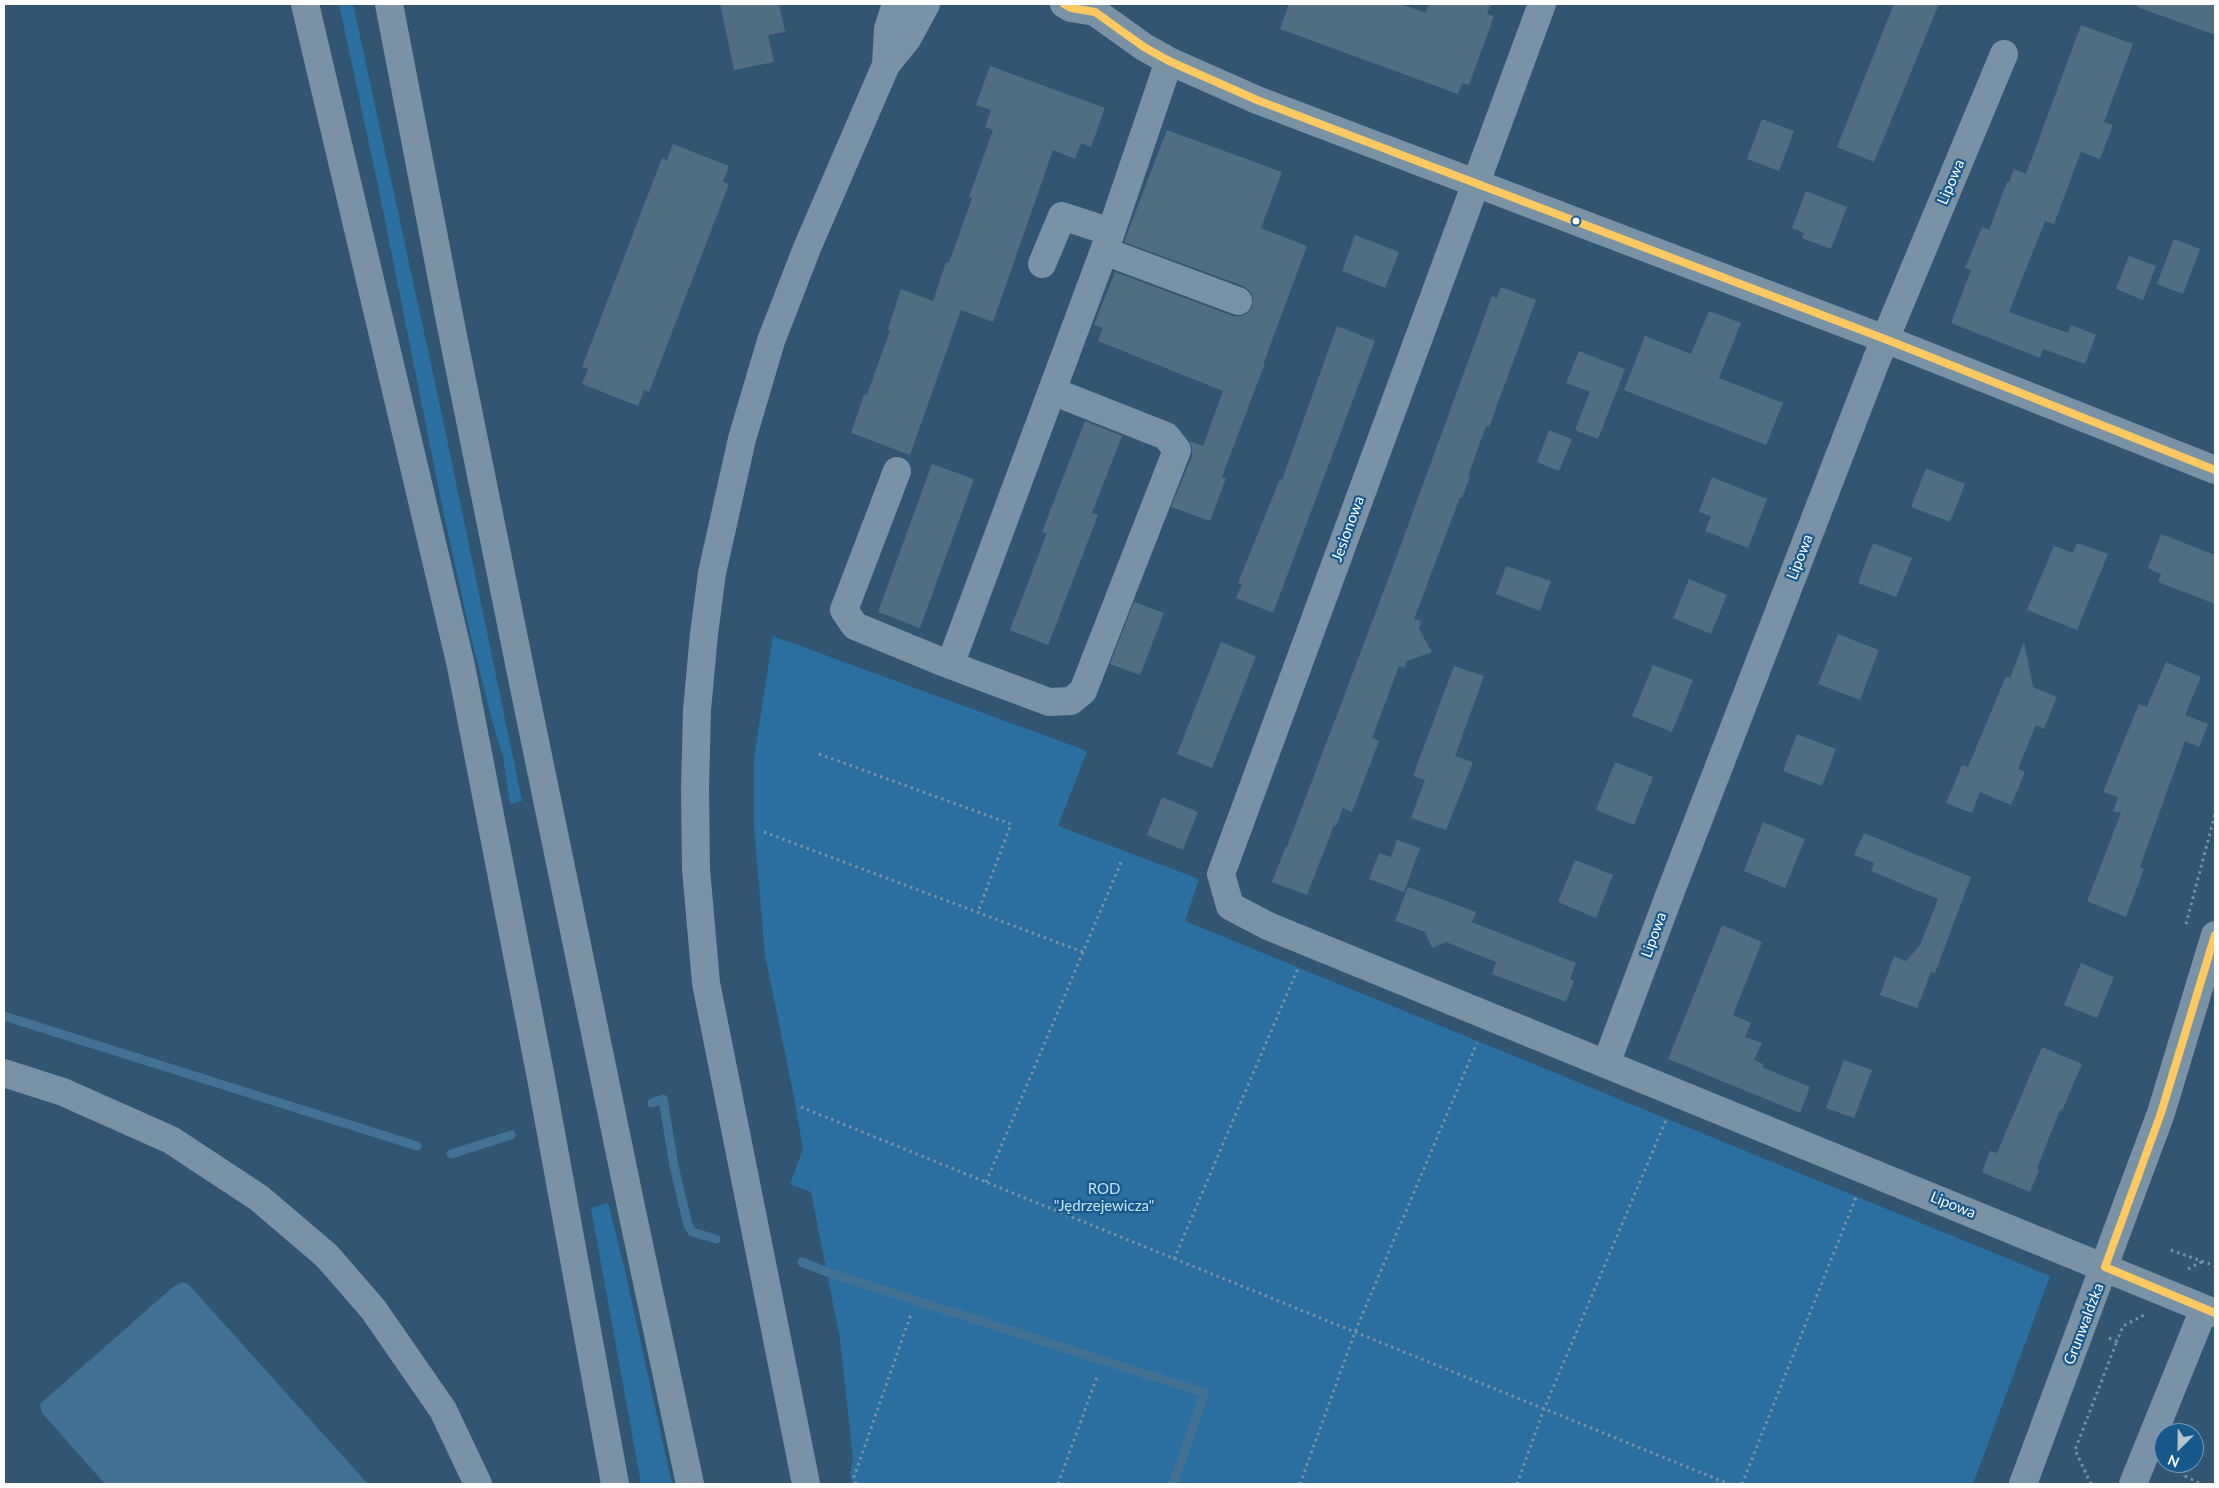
<!DOCTYPE html>
<meta charset="utf-8">
<style>
body{margin:0}
#map{position:relative;width:2219px;height:1488px;overflow:hidden;background:#325671;font-family:Lato,sans-serif}
canvas{display:block}
.frame{position:absolute;inset:0;border:5px solid #fff;pointer-events:none}
.north{position:absolute;left:2154px;top:1423px;width:50px;height:50px;box-sizing:border-box;background:#18598b;border:1px solid #749bb9;border-radius:50%;rotate:203deg;font-size:14px;font-weight:700;line-height:20px;text-align:center;color:#fff}
.north::after{content:'';display:block;margin:auto;width:18px;height:22px;background:#b7c4cd;clip-path:polygon(50% 0,100% 100%,50% 72%,0 100%)}
</style>
<div id="map">
<canvas width="2219" height="1488"></canvas>
<div class="frame"></div>
<div class="north">N</div>
</div>
<script>
const context = document.querySelector('canvas').getContext('2d');
context.lineJoin = 'round';
function fill(path, color) { context.fillStyle = color; context.fill(path, 'evenodd'); }
const shape = rows => new Path2D(rows.map(r => 'M' + r).join(''));
function trace(path, color, width, dash) { context.strokeStyle = color; context.lineWidth = width; context.lineCap = dash ? 'butt' : 'round'; context.setLineDash(dash || []); context.stroke(path); }
function label(font, color, halo, rows, align = 'center') {
  context.font = font + ' Lato,sans-serif'; context.lineWidth = 4.5; context.setLineDash([]); context.textBaseline = 'middle'; context.strokeStyle = halo; context.fillStyle = color; for (const [text, x, y, turn = 0] of rows) {
    context.save(); context.translate(x, y); context.rotate((+turn || 0) * Math.PI / 180); context.textAlign = isNaN(turn) ? turn : align; if (halo) context.strokeText(text, 0, 0); context.fillText(text, 0, 0); context.restore();
  }
}
fill(shape([
 [339,4,353,4,443,420,522,801,510,804,503,756,493,724,471,637,443,510,380,195],
 [773,636,1087,751,1058,826,1199,879,1185,921,2050,1276,1973,1484,853,1484,850,1475,853,1459,840,1339,811,1192,790,1184,803,1149,793,1092,765,955,754,827,754,758],
 [608,1203,625,1271,672,1484,641,1484,591,1208]
]), '#2b6fa1');
fill(shape([
 [183,1282,189,1285,368,1484,105,1484,42,1413,40,1404,173,1287]
]), '#437194');
trace(shape([
 [4,1016,417,1146],
 [652,1103,663,1099,674,1166,688,1225,692,1232,716,1239],
 [451,1154,511,1135],
 [802,1262,827,1272,1205,1393,1173,1484]
]), '#437194', 9);
fill(shape([
 [720,4,779,4,785,32,768,35,774,62,734,70],
 [1289,4,1401,4,1426,13,1429,4,1491,4,1487,14,1494,16,1469,85,1462,83,1458,94,1280,29],
 [1894,4,1939,4,1874,162,1837,147],
 [2138,4,2215,4,2215,35,2137,7],
 [2081,25,2133,44,2104,122,2113,125,2100,159,2081,152,2054,224,2045,221,2009,312,2068,333,2071,325,2096,335,2085,364,2043,349,2040,358,1951,323,1971,270,1965,268,1982,227,1989,230,2007,182,2009,182,2014,169,2026,174],
 [990,66,1105,108,1091,147,1081,143,1075,159,1053,150,993,322,961,310,910,455,851,433,864,395,867,395,890,330,888,329,901,289,933,301,946,262,949,263,972,198,969,197,993,130,985,127,991,110,976,105],
 [1762,119,1794,131,1779,171,1747,159],
 [1167,130,1282,172,1261,228,1307,246,1264,362,1265,363,1222,477,1226,478,1210,521,1171,507,1192,456,1192,448,1190,441,1203,446,1223,391,1098,341,1103,328,1094,325,1115,272,1233,316,1241,316,1248,313,1252,307,1253,298,1250,291,1243,286,1124,242],
 [673,144,729,166,723,182,729,184,649,392,644,390,638,406,582,384,588,369,582,367,662,158,667,160],
 [1806,191,1847,207,1831,249,1802,238,1804,233,1792,228],
 [1355,235,1399,252,1385,288,1342,271],
 [2174,239,2200,249,2183,294,2157,284],
 [2129,256,2156,266,2143,300,2116,289],
 [1501,287,1536,300,1489,427,1486,426,1468,476,1470,477,1462,498,1460,497,1414,619,1421,621,1419,629,1432,652,1407,661,1404,668,1399,666,1372,738,1379,741,1352,812,1343,808,1336,826,1334,825,1307,895,1272,882,1286,846,1287,847,1392,569,1492,296,1497,298],
 [1709,311,1741,323,1719,378,1783,403,1766,445,1624,390,1645,336,1691,354],
 [1337,326,1375,341,1273,613,1236,598,1242,584,1238,583,1280,479,1282,480],
 [1579,351,1625,369,1598,439,1575,430,1590,392,1566,383],
 [1085,421,1122,436,1092,513,1098,515,1048,645,1010,630,1047,533,1042,532],
 [1549,430,1572,439,1559,471,1537,462],
 [932,464,974,479,920,628,878,612],
 [1926,468,1965,484,1950,522,1911,507],
 [1712,477,1767,499,1748,548,1705,531,1711,516,1699,512],
 [2161,534,2215,555,2215,604,2158,582,2161,574,2148,568],
 [1873,543,1912,558,1896,597,1858,583],
 [2077,543,2108,554,2077,630,2027,610,2054,546,2073,553],
 [1506,566,1551,581,1540,611,1496,594],
 [1689,579,1727,595,1711,634,1673,618],
 [1134,602,1164,613,1140,675,1110,664],
 [1838,634,1879,650,1860,700,1818,684],
 [1221,642,1256,656,1212,768,1177,754],
 [2024,642,2033,687,2057,697,2044,729,2036,725,2018,769,2025,772,2011,805,1980,792,1972,813,1946,803,1962,765,1968,767,2006,676,2010,678],
 [2166,662,2201,677,2185,715,2208,724,2199,747,2185,741,2140,867,2144,869,2126,917,2087,901,2121,813,2113,811,2118,797,2103,792,2139,704,2147,707],
 [1653,665,1693,680,1672,732,1632,716],
 [1454,666,1484,676,1455,756,1473,762,1446,830,1411,818,1425,780,1413,776],
 [1797,734,1836,749,1822,786,1783,771],
 [1615,762,1653,777,1634,825,1596,810],
 [1162,797,1198,812,1183,850,1147,835],
 [1763,822,1805,839,1785,888,1744,871],
 [1864,833,1971,877,1935,973,1931,972,1917,1008,1880,995,1894,956,1906,961,1920,945,1938,899,1871,871,1874,863,1854,855],
 [1397,840,1420,848,1404,892,1369,879,1379,853,1391,857],
 [1575,860,1613,875,1596,918,1558,902],
 [1408,887,1476,912,1472,922,1576,963,1570,979,1574,981,1566,1002,1492,974,1496,962,1446,942,1432,948,1425,932,1395,921],
 [1722,925,1762,942,1733,1015,1751,1023,1745,1037,1762,1043,1754,1060,1763,1064,1762,1067,1810,1087,1800,1113,1668,1059],
 [2081,963,2114,977,2097,1018,2064,1005],
 [2042,1047,2082,1064,2062,1111,2060,1110,2037,1168,2039,1170,2030,1192,1982,1172,1990,1151,1997,1153],
 [1844,1060,1872,1070,1854,1118,1826,1108]
]), '#506d82');
trace(shape([
 [819,754,1011,824,978,912],
 [764,832,1083,952],
 [2186,924,2215,814],
 [801,1107,1729,1484],
 [986,1182,1122,860],
 [2171,1250,2215,1266],
 [1174,1259,1298,968],
 [2188,1269,2203,1261],
 [2109,1338,2117,1341,2123,1326,2144,1315],
 [2186,1463,2185,1476,2201,1484],
 [856,1484,854,1477,911,1314],
 [1058,1484,1098,1374],
 [1300,1484,1355,1332,1477,1043],
 [1517,1484,1544,1409,1666,1120],
 [1742,1484,1856,1197],
 [2091,1484,2075,1450,2117,1341]
]), '#7992a5', 3, [2.5, 4]);
trace(shape([
 [1064,4,1071,8,1095,12,1144,47,1169,61,1257,100,1885,339,2215,470],
 [1542,4,1221,874,1230,906,1268,926,2215,1313],
 [886,65,888,29,896,4],
 [1104,251,1238,301],
 [1042,264,1062,216,1111,232],
 [897,471,844,610,855,626,950,665,1111,232,1169,61],
 [950,665,1049,702,1071,701,1083,691,1177,450,1166,436,1052,391],
 [1606,1064,1672,888,1876,361,2004,54],
 [4,1073,63,1092,171,1140,259,1198,327,1256,373,1309,443,1410,478,1484],
 [806,1484,706,983,696,869,695,789,697,710,704,634,712,573,742,439,771,341,807,248,886,65,907,39,926,4],
 [2023,1484,2161,1113,2215,935],
 [2133,1484,2204,1309]
]), '#7992a5', 28);
trace(shape([
 [305,4,461,666,541,1078,615,1484],
 [389,4,451,326,522,678,631,1207,690,1484]
]), '#7a92a4', 28);
trace(shape([
 [1064,4,1071,8,1095,12,1144,47,1169,61,1257,100,1885,339,2215,470],
 [2105,1267,2161,1113,2215,935],
 [2105,1267,2215,1313]
]), '#fdc960', 8);
for (const [x, y, r, color] of [
 [1576,221,4.5,"#fff"]
]) { const dot = new Path2D(); dot.arc(x, y, r, 0, 2 * Math.PI); context.fillStyle = color; context.fill(dot); trace(dot, '#18598b', 2); }
label('15px', '#fff', '#18598b', [
 ["Lipowa",1951,182,-67],
 ["Jesionowa",1348,529,-70],
 ["Lipowa",1800,557,-69],
 ["Lipowa",1654,935,-70],
 ["Lipowa",1953,1205,22],
 ["Grunwaldzka",2084,1324,-69]
]);
label('15px', '#c7e5fa', '#18598b', [
 ["ROD",1104,1189],
 ["\"Jędrzejewicza\"",1104,1206]
]);
</script>
